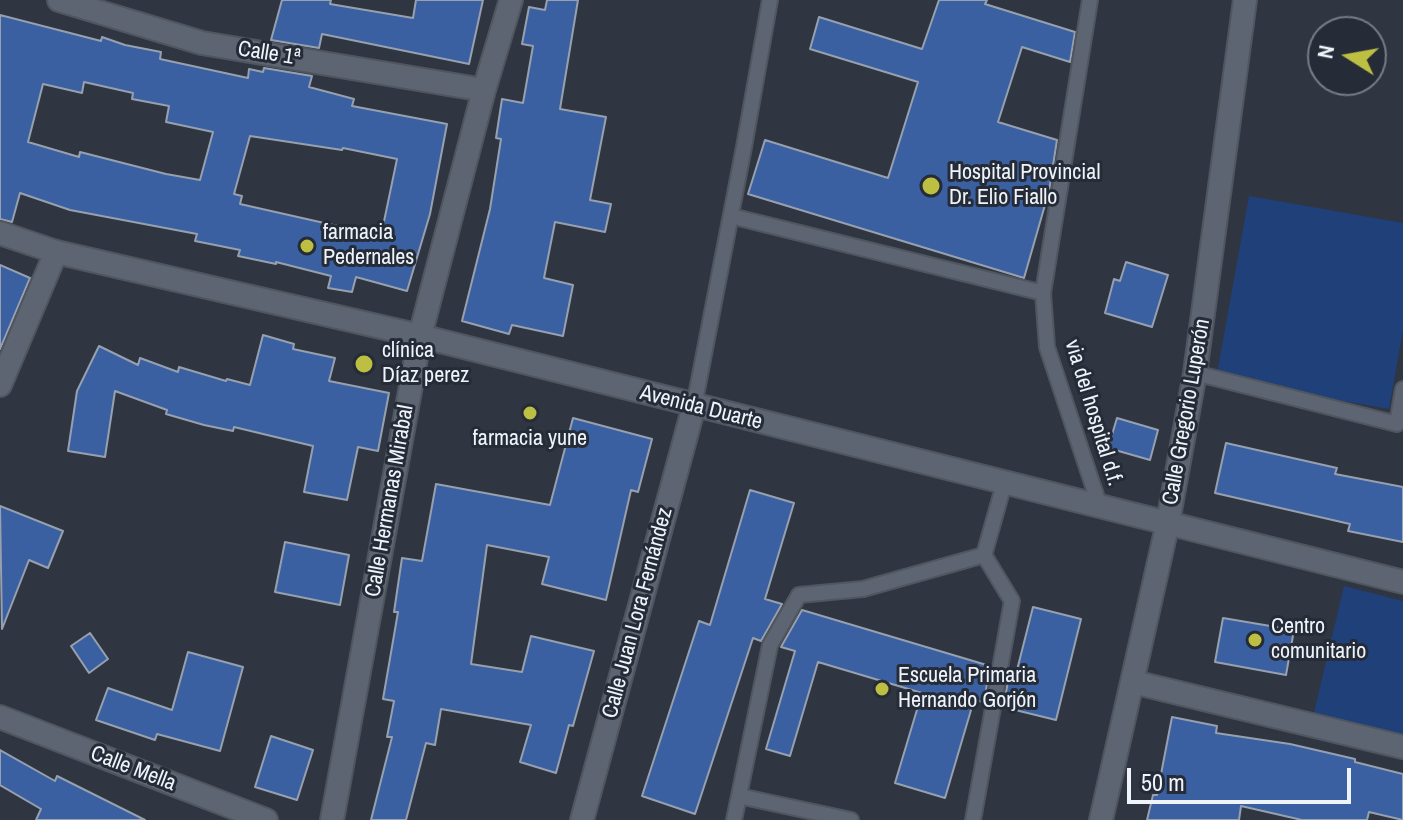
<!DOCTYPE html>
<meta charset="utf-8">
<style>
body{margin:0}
#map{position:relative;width:1403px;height:820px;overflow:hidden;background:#2f3642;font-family:"Archivo Narrow",sans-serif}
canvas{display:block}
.north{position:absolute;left:1307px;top:16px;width:80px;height:80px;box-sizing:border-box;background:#252c37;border:2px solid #767c85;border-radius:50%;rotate:281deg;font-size:22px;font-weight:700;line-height:32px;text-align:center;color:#eff4fb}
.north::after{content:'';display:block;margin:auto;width:28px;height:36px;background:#bdbf43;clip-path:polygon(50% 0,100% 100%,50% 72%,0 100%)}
.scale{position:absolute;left:1127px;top:768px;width:224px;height:36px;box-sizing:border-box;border:4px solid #eff4fb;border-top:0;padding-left:10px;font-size:24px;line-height:28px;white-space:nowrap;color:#eff4fb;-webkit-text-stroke:6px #252c37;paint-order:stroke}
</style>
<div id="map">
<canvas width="1403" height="820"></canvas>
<div class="north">N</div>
<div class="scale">50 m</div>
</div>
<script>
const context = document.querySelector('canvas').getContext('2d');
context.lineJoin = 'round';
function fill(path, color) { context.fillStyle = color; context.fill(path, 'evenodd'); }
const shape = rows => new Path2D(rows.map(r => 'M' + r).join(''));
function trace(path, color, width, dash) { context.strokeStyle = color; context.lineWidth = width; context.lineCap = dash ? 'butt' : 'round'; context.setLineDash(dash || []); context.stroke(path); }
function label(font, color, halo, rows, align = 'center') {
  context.font = font + ' "Archivo Narrow",sans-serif'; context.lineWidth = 6; context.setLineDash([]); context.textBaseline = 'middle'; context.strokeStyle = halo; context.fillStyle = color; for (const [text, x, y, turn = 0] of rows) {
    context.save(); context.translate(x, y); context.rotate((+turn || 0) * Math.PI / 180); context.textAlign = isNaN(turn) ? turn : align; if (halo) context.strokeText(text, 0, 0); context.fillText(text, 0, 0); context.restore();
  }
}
fill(shape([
 [1249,196,1403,223,1403,330,1389,409,1216,379],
 [1344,586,1403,601,1403,743,1312,721]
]), '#1f4078');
const building = shape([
 [282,0,331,0,330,4,413,18,416,0,483,0,469,64,322,34,319,48,271,40,282,0],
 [547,0,578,0,560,109,606,117,590,200,611,204,605,232,555,222,544,278,573,285,563,336,512,325,509,334,462,321,490,209,501,139,496,138,502,99,523,103,533,46,522,44,529,7,545,10,547,0],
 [939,0,987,0,985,4,1075,32,1070,62,1022,47,998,122,1057,140,1049,191,1024,278,748,194,765,140,888,178,918,82,810,49,819,17,922,49,939,0],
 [0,15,101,41,102,37,125,45,161,52,160,59,248,78,249,69,263,72,264,68,312,76,309,87,354,99,352,106,447,124,430,214,407,291,356,277,352,292,328,288,331,276,276,262,276,264,238,256,240,250,195,241,197,234,70,210,20,193,12,222,0,219,0,15],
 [84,82,133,93,132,99,169,106,166,122,213,132,200,180,166,174,80,152,79,157,28,142,43,84,82,93,84,82],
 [250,136,342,150,343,148,397,159,382,231,342,227,240,204,242,196,234,194,250,136],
 [1126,262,1168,275,1152,327,1105,313,1114,279,1120,281,1126,262],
 [0,265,30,278,0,349,0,265],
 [263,335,294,344,293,349,335,358,329,381,389,393,378,451,358,447,347,500,304,492,313,446,234,427,233,431,204,425,166,414,167,410,115,391,105,457,68,451,77,391,99,346,138,365,140,358,178,372,179,367,226,381,227,379,250,385,263,335],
 [573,418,652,439,638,492,631,490,606,600,542,584,549,557,487,545,471,664,522,672,531,636,594,651,573,726,569,725,556,773,520,762,531,725,441,709,435,745,426,743,406,820,371,820,392,737,387,737,394,701,383,699,398,612,394,612,402,558,422,561,436,484,550,505,573,418],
 [1117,418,1158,430,1150,460,1108,448,1117,418],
 [1226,443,1337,468,1335,474,1403,487,1403,542,1348,531,1350,524,1215,493,1226,443],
 [750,490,794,503,765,599,782,604,761,641,753,638,695,814,642,796,699,621,710,625,750,490],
 [0,506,63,531,48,568,29,560,2,629,0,506],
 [285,542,349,555,340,605,275,592,285,542],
 [1033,607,1081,619,1056,720,1003,707,1010,672,1016,674,1033,607],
 [802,610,990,666,984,702,974,700,945,798,895,783,922,693,818,662,790,756,766,749,795,651,781,647,802,610],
 [1223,618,1294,630,1286,675,1215,662,1223,618],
 [90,633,108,659,89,673,71,646,90,633],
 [188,652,243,667,220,751,157,734,155,740,96,720,108,688,172,710,188,652],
 [1172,717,1217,726,1216,733,1290,744,1355,759,1355,762,1403,774,1403,820,1369,812,1367,820,1302,820,1241,806,1239,820,1147,820,1153,795,1157,795,1172,717],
 [271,736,313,750,297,800,255,787,271,736],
 [0,750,55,781,57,776,145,820,36,820,41,809,0,785,0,750]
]);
fill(building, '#3a60a1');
trace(building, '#97a0ae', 2);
const service = shape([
 [1090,0,1043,293,1047,347,1100,507],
 [731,216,1043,293],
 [1195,373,1397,424,1403,389],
 [694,406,744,147,770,0],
 [739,796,851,820],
 [734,820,770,645,799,595,863,589,984,555,1004,484],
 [973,820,1012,601,984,555]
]);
const minor = shape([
 [59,0,202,43,484,90],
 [0,385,56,252],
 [1133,682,1403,747],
 [332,820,420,336,484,90,511,0],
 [582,820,694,406]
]);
const tertiary = shape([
 [0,717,266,820],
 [1101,820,1168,522,1195,373,1245,0]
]);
const secondary = shape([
 [0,233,56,252,420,336,1403,582]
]);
trace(service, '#4f565f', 18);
trace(minor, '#4f565f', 26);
trace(tertiary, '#4f565f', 26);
trace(secondary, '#4f565f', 26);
trace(service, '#5e6572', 14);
trace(minor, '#5e6572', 22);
trace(tertiary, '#5e6572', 22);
trace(secondary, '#5e6572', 22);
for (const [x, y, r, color] of [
 [931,186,10,"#bdbf43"],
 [307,246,8,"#bdbf43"],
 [364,364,10,"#bdbf43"],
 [530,413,8,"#bdbf43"],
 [1255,640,8,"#bdbf43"],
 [882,689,8,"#bdbf43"]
]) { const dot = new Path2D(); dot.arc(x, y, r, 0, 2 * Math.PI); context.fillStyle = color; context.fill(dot); trace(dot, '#252c37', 3); }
label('22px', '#eff4fb', '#252c37', [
 ["Calle 1ª",269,54,9],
 ["Avenida Duarte",701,408,14],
 ["Calle Gregorio Luperón",1187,412,-80],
 ["via del hospital d.f.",1093,413,73],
 ["Calle Hermanas Mirabal",390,501,-80],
 ["Calle Juan Lora Fernández",638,613,-75],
 ["Calle Mella",133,769,21]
]);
label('22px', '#eff4fb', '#252c37', [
 ["Hospital Provincial",949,173],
 ["Dr. Elio Fiallo",949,198],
 ["farmacia",323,233],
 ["Pedernales",323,258],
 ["clínica",382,351],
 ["Díaz perez",382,376],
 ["farmacia yune",530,439,"center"],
 ["Centro",1271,627],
 ["comunitario",1271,652],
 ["Escuela Primaria",898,676],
 ["Hernando Gorjón",898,701]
], 'left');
</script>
